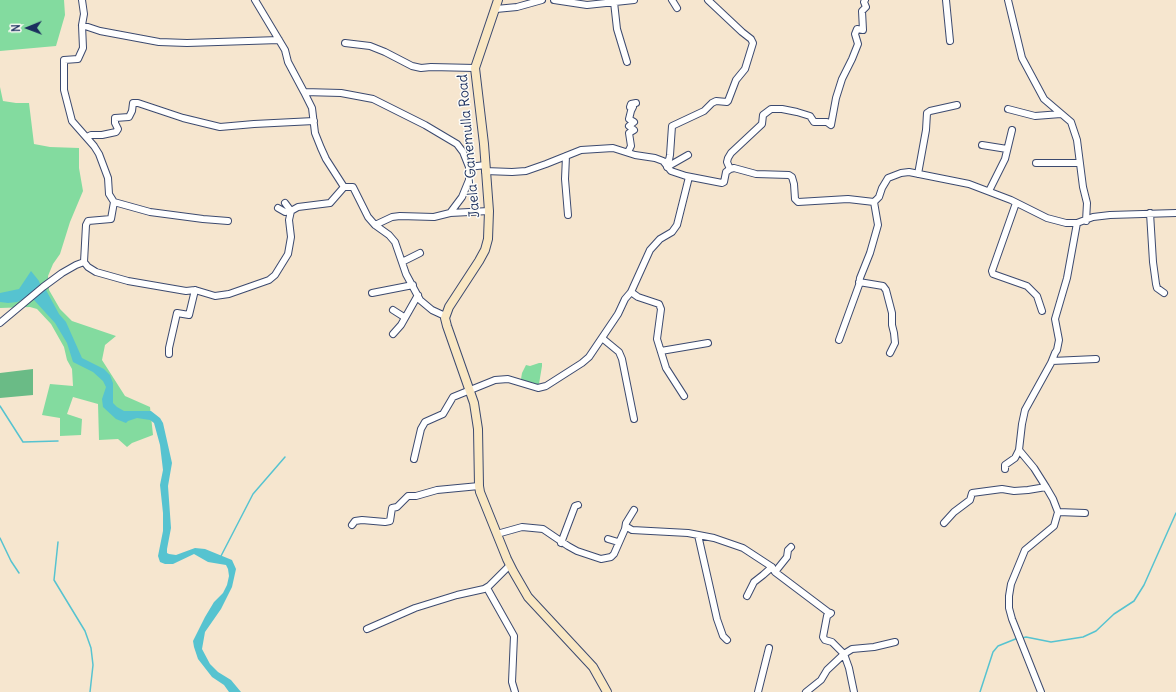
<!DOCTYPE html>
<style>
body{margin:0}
#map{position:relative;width:1176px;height:692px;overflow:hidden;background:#f6e6cf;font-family:Delius,sans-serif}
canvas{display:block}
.north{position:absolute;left:8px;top:8px;width:40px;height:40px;-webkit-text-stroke:3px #fdfcf7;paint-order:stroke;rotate:269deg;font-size:11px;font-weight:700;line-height:16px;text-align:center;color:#1b2f5e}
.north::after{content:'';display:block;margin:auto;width:14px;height:18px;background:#1b2f5e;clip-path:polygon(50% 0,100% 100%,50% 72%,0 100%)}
</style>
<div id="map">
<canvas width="1176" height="692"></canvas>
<div class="north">N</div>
</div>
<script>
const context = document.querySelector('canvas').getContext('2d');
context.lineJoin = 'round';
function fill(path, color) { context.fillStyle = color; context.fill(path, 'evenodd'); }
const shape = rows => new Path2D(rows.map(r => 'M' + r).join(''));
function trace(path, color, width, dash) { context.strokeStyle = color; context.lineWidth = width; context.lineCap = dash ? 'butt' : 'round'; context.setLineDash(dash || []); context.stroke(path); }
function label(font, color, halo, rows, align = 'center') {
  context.font = font + ' Delius,sans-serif'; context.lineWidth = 3; context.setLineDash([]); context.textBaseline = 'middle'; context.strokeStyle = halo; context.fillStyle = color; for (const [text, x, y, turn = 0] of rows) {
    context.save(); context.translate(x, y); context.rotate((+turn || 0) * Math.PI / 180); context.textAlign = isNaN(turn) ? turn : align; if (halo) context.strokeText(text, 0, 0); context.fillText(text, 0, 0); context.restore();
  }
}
fill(shape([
 [0,0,64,0,65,15,56,46,0,51],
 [0,87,3,101,16,103,29,103,34,144,50,147,79,148,79,168,83,191,70,222,60,254,53,264,48,276,49,290,60,309,72,321,116,336,105,345,102,360,125,396,150,407,153,435,132,443,127,447,118,439,99,440,98,404,73,397,67,414,82,419,81,435,60,436,60,418,42,415,50,384,73,386,72,369,67,360,64,347,51,324,37,309,30,307,0,308],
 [539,363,542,363,542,366,539,384,537,384,523,381,521,379,522,373,526,365,530,366]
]), '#83db9f');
fill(shape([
 [33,369,33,395,0,398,0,373]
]), '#6abb86');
fill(shape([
 [31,271,39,281,41,287,46,290,59,314,66,322,82,358,104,369,110,375,113,383,113,403,117,407,124,411,151,411,160,418,163,423,172,463,168,486,171,528,167,549,167,553,169,554,176,555,195,548,205,549,232,560,236,569,232,587,221,609,205,632,202,649,210,664,218,672,231,680,241,692,229,692,224,685,212,677,198,659,194,647,193,641,205,617,214,602,223,593,227,585,229,576,228,569,226,565,208,562,194,554,173,564,165,564,160,562,158,556,163,531,163,513,160,485,163,470,160,445,154,423,150,420,137,418,128,421,126,423,116,419,103,407,102,399,106,387,103,381,93,372,73,362,67,343,55,323,34,300,26,298,17,302,8,303,0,302,0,293,19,289]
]), '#56c3d0');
trace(shape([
 [0,406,23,442,58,441],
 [0,538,11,561,19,573],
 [58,542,54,580,85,631,91,648,93,665,90,692],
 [221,556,253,494,285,457],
 [1022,638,1026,637,1051,642,1083,637,1096,631,1114,614,1134,601,1144,585,1176,513],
 [980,692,993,652,998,646,1018,638]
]), '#56c3d0', 1.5);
const street = shape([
 [82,0,84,14,82,25,83,48,78,59,64,60,64,90,72,121,94,146,99,154,108,178,109,194,114,202,111,219,88,221,86,225,84,262,88,267,96,272,128,281,186,291,195,290,215,296,229,294,269,280,275,275,288,254,291,237,289,220,291,211,298,207,330,203,344,187,353,187,368,217,375,225,389,235,395,242,406,274,420,300,432,310,445,316],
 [255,0,285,50,288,62,304,92,341,93,373,99,425,125,457,144,463,152,469,167,469,180,462,197,450,213],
 [554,0,587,5,634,0],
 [672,0,677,8],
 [946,0,950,41],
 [1008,0,1022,58,1044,99,1071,122,1077,140,1083,187,1087,203,1086,221],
 [614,2,617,29,627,62],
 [496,9,517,7,542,0],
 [82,25,100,31,159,42,187,43,279,40],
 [345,43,370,46,385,52,412,66,421,68,431,67,475,68],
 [304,92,312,108,315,133,321,148,326,159,344,187],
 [1008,109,1035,116,1061,114],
 [87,137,91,135,102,135,116,132,118,129,115,123,115,118,129,117,132,111,133,103,138,103,183,118,220,127,254,124,314,121],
 [982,145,1007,149],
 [628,152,631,146,629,133,634,130,629,126,634,122,629,119,631,111,633,107,630,107,631,104,636,103],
 [566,156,565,179,568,215],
 [665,163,669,160,670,155,672,126,704,111,712,103,716,101,727,102,728,101,736,80,745,69,753,43,751,39,742,32,708,0],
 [1036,163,1079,163],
 [469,167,485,165],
 [667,167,688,155],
 [730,169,727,162,728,158,731,153,762,124,763,115,771,109,782,109,797,112,810,116,814,122,827,122,831,125,836,98,842,79,852,59,858,44,855,34,857,29,863,30,862,11,866,7,864,2,865,0],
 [485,171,512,172,526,171,546,164,581,150,613,148,635,155,655,158,663,161,671,171,686,176,722,183,724,182,726,172,730,169,734,168,756,174,789,175,792,177,794,184,795,199,798,202,848,199,874,202,879,197,882,188,888,178,901,173,909,172,969,184,1011,200,1047,218,1066,223,1077,223,1093,217,1110,215,1176,213],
 [918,174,926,130,927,113,930,111,957,105],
 [989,191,1005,159,1012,130],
 [114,202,150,212,203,219,228,221],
 [1016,203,992,271,993,274,1027,286,1037,296,1042,311],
 [278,208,285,212,291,211,285,203],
 [1150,213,1153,262,1156,284,1157,288,1164,293],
 [375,225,392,217,400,216,434,217,450,213,489,211],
 [402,262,420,253],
 [859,282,883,286,886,290,892,313,892,325,894,333,895,343,890,353],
 [631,292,638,297,659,304,661,309,657,339,666,368,684,396],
 [372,293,413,285],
 [393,310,404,317],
 [0,323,43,287,62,273,76,265,84,262],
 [393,334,401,325,418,295],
 [602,338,619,352,622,359,634,419],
 [839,340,859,285,860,278,870,253,878,225,874,202],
 [661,351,708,343],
 [169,354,169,348,177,313,189,315,195,290],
 [1052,361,1096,359],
 [1019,450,1034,468,1046,487,1053,499,1058,512,1054,526,1025,550,1011,584,1009,596,1009,608,1012,619,1041,692],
 [414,459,421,429,425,422,443,414,453,397,495,380,508,379,538,388,546,386,582,363,589,357,618,314,625,299,631,292,650,250,660,239,672,232,677,225,689,177],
 [1005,469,1005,465,1015,458,1019,450,1022,424,1025,410,1051,363,1055,353,1057,350,1059,340,1055,319,1067,278,1077,223],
 [1058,512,1085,513],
 [944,523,954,512,970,500,972,493,1002,489,1014,491,1028,490,1046,487],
 [352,525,355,521,362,520,385,522,390,521,392,508,397,507,408,496,416,496,437,490,479,486],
 [625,529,626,523,634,510],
 [497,534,522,527,543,529,568,546,577,551,601,559,611,557,614,554,625,529,627,527,632,530,688,533,714,538,743,548,772,567,775,572,828,612,831,613,827,616,823,637,825,640,832,642,844,654,849,668,854,692],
 [698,535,717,619,723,636,727,640],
 [608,539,618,542],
 [561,543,575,506,578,505],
 [775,572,787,557,788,550,791,547],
 [487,588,514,636,512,682,515,692],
 [747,596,754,582,763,575,772,567],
 [367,629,415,608,457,595,484,589,489,586,510,565],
 [758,692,769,648],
 [806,692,821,680,827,670,844,654,852,649,874,647,895,642]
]);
const secondary = shape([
 [498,0,475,68,484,144,489,211,488,239,485,250,479,261,449,307,445,318,447,326,474,403,478,429,479,486,480,492,507,559,513,571,528,597,593,667,607,692]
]);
trace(street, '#3c4a6f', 8);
trace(secondary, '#3c4a6f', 10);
trace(street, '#fff', 6);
trace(secondary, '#f9e7c3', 8);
label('14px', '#1b2f5e', '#fdfcf7', [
 ["Jaela-Ganemulla Road",469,146,-95]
]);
</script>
